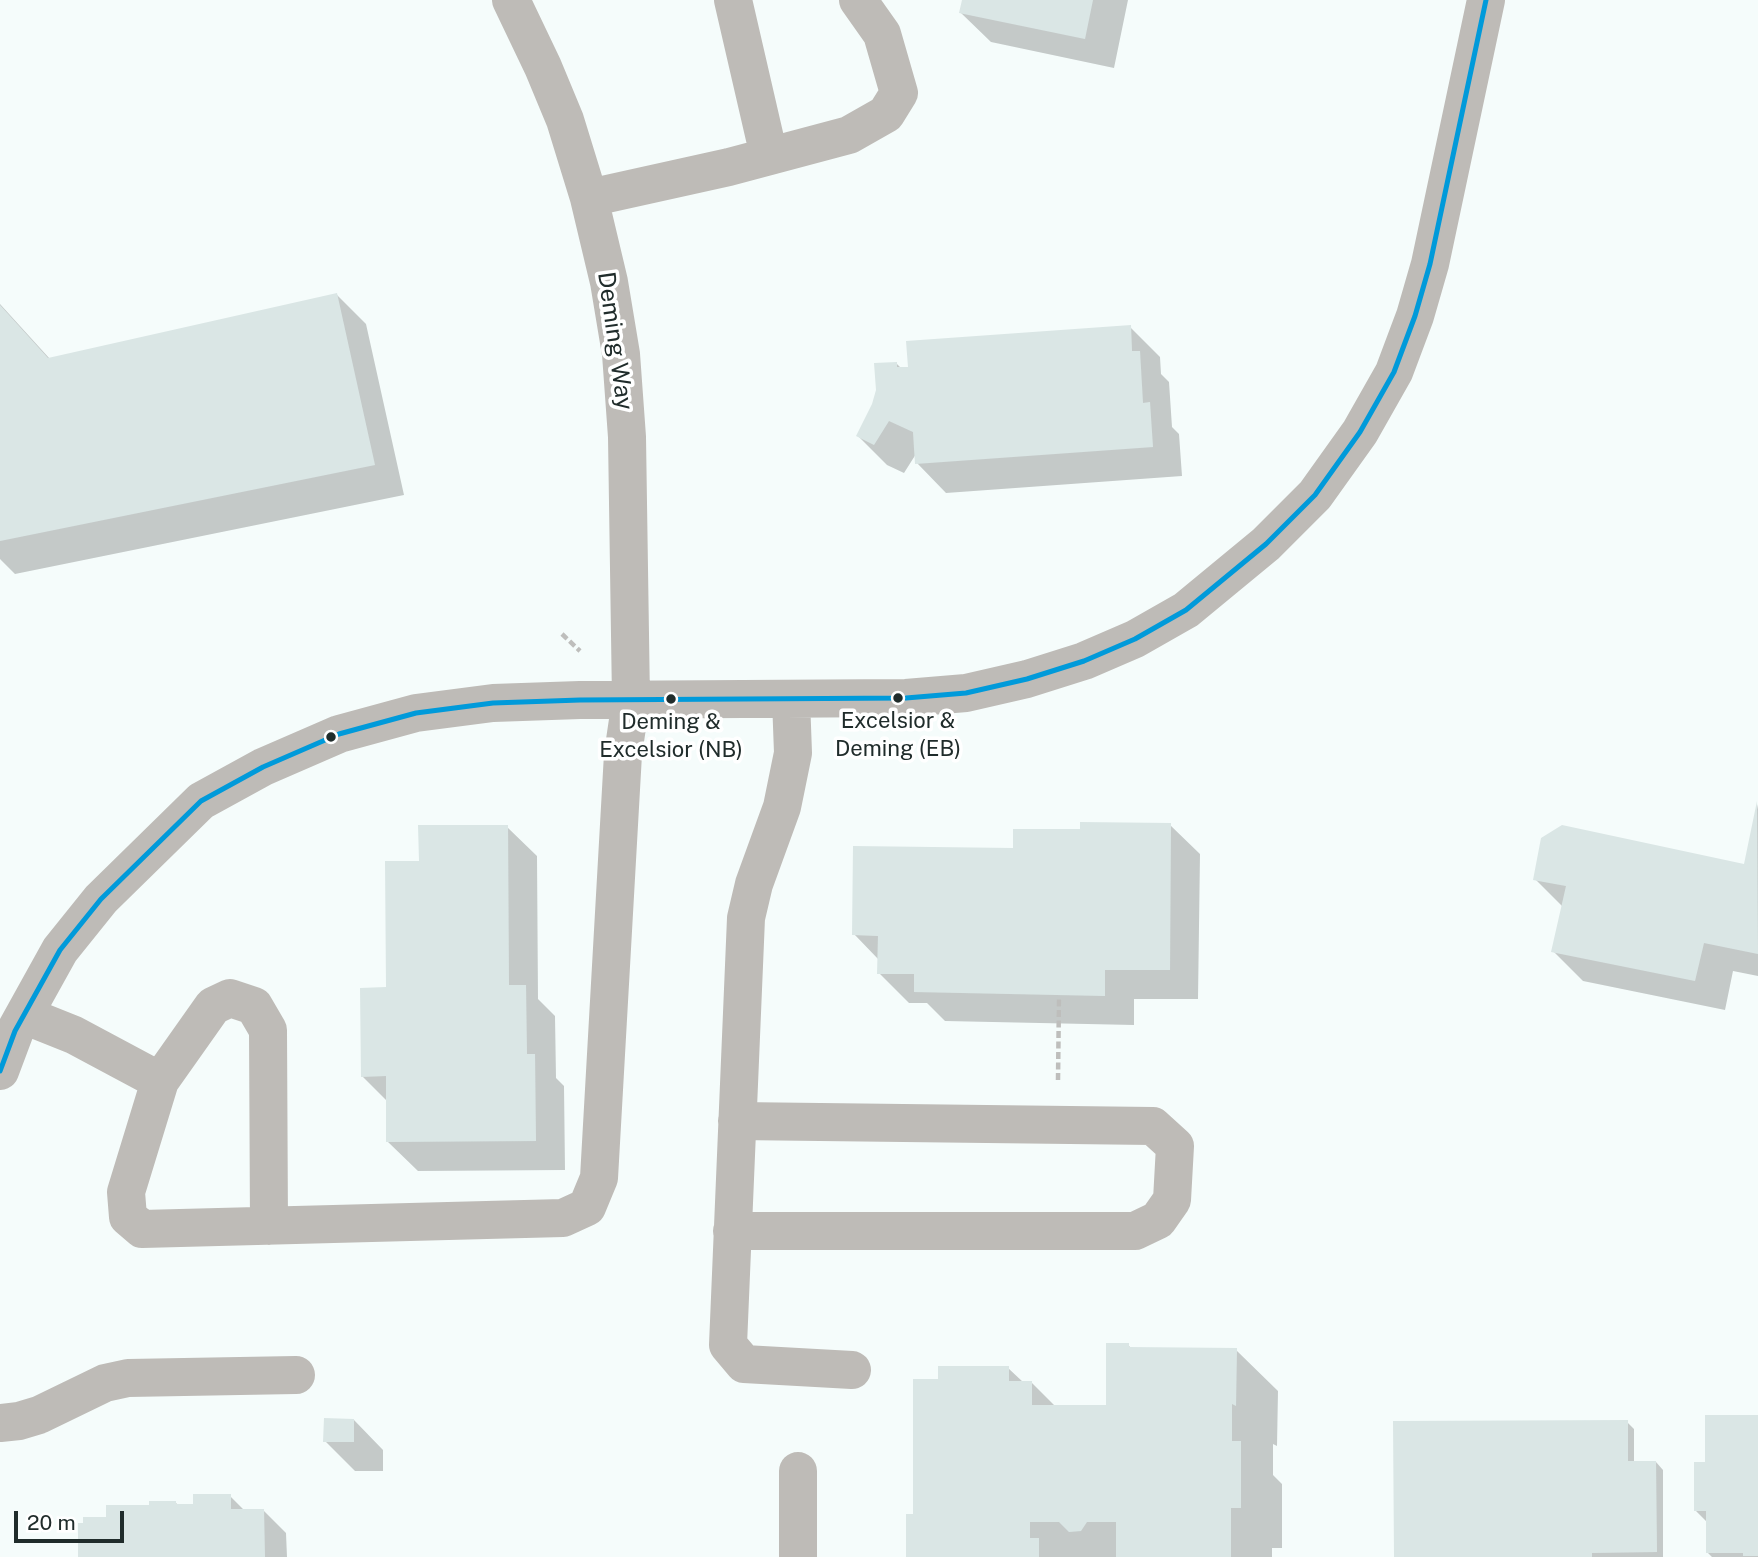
<!DOCTYPE html>
<style>
body{margin:0}
#map{position:relative;width:1758px;height:1557px;overflow:hidden;background:#f5fcfb;font-family:"Public Sans",sans-serif}
canvas{display:block}
.scale{position:absolute;left:14px;top:1511px;width:110px;height:32px;box-sizing:border-box;border:4px solid #202c2b;border-top:0;padding-left:9px;font-size:21px;line-height:24px;white-space:nowrap;color:#202c2b;-webkit-text-stroke:5px #fff;paint-order:stroke}
</style>
<div id="map">
<canvas width="1758" height="1557"></canvas>
<div class="scale">20 m</div>
</div>
<script>
const context = document.querySelector('canvas').getContext('2d');
context.lineJoin = 'round';
function fill(path, color) { context.fillStyle = color; context.fill(path, 'evenodd'); }
const shape = rows => new Path2D(rows.map(r => 'M' + r).join(''));
function trace(path, color, width, dash) { context.strokeStyle = color; context.lineWidth = width; context.lineCap = dash ? 'butt' : 'round'; context.setLineDash(dash || []); context.stroke(path); }
function label(font, color, halo, rows, align = 'center') {
  context.font = font + ' "Public Sans",sans-serif'; context.lineWidth = 7; context.setLineDash([]); context.textBaseline = 'middle'; context.strokeStyle = halo; context.fillStyle = color; for (const [text, x, y, turn = 0] of rows) {
    context.save(); context.translate(x, y); context.rotate((+turn || 0) * Math.PI / 180); context.textAlign = isNaN(turn) ? turn : align; if (halo) context.strokeText(text, 0, 0); context.fillText(text, 0, 0); context.restore();
  }
}
fill(shape([
 [964,0,1128,0,1114,68,991,42,961,13],
 [336,294,366,324,404,495,15,574,0,559,0,304,50,359],
 [1130,327,1160,357,1161,374,1169,382,1172,427,1179,434,1182,476,946,493,917,463,916,454,904,473,887,465,858,436,896,363,902,369],
 [1758,804,1758,976,1733,971,1725,1010,1583,981,1553,951,1563,907,1535,879,1746,866],
 [1170,825,1200,854,1198,999,1134,999,1134,1025,945,1021,927,1003,909,1003,879,973,879,960,854,934,1014,849,1082,831],
 [507,827,537,856,538,999,555,1016,556,1078,564,1086,565,1170,418,1171,388,1142,388,1102,362,1076,420,862],
 [1128,1345,1132,1349,1236,1350,1278,1391,1277,1446,1273,1444,1273,1475,1282,1484,1282,1548,1272,1548,1272,1557,907,1557,939,1381,1008,1368,1023,1382,1031,1382,1056,1407,1108,1407],
 [1758,1416,1758,1557,1712,1557,1707,1552,1707,1522,1696,1511,1707,1464],
 [354,1420,383,1450,383,1471,355,1471,325,1441],
 [1627,1422,1634,1429,1634,1463,1656,1462,1663,1470,1663,1557,1396,1557],
 [230,1496,245,1511,264,1511,286,1533,287,1557,80,1557,107,1519,176,1503,179,1506,195,1506]
]), '#0003');
fill(shape([
 [962,0,1093,0,1085,39,959,13],
 [337,293,375,465,0,541,0,305,48,358],
 [1131,325,1132,351,1140,351,1143,403,1150,402,1153,447,915,464,913,432,889,421,874,445,856,436,872,404,876,390,874,363,897,362,897,367,908,367,906,341],
 [1757,801,1758,954,1704,943,1695,981,1551,952,1566,886,1533,880,1541,838,1562,825,1744,864],
 [1080,822,1171,823,1170,970,1105,970,1105,996,914,992,914,974,877,974,878,936,852,935,853,846,1013,848,1013,829,1080,829],
 [418,825,508,825,509,985,526,985,527,1054,535,1054,536,1141,386,1142,386,1076,361,1077,360,988,386,987,385,861,419,861],
 [1106,1343,1129,1343,1129,1347,1237,1348,1236,1406,1232,1404,1232,1441,1241,1441,1241,1508,1231,1508,1231,1557,1116,1557,1116,1522,1087,1522,1081,1531,1069,1532,1059,1522,1030,1522,1030,1538,1039,1538,1039,1557,906,1557,906,1514,913,1514,913,1379,938,1379,938,1366,1009,1366,1009,1381,1032,1381,1032,1405,1106,1405],
 [1705,1415,1758,1415,1758,1556,1743,1556,1743,1553,1706,1553,1706,1511,1694,1511,1694,1462,1705,1462],
 [324,1418,354,1419,354,1442,323,1442],
 [1628,1420,1628,1461,1656,1461,1657,1552,1592,1553,1592,1557,1394,1557,1393,1421],
 [193,1494,231,1494,231,1509,264,1509,265,1557,78,1557,78,1523,83,1523,83,1517,106,1517,106,1505,149,1505,149,1501,176,1501,176,1504,193,1504]
]), '#dae6e5');
trace(shape([
 [562,634,580,651],
 [1058,1080,1059,998]
]), '#bebebc', 4.5, [7, 3.5]);
trace(shape([
 [733,0,769,156],
 [589,198,729,167,849,135,886,114,899,93,882,34,858,0],
 [791,699,793,753,782,807,754,884,746,918,728,1345,744,1364,852,1370],
 [24,1015,74,1035,160,1081,126,1192,128,1217,142,1229,563,1218,587,1207,599,1178,623,754,631,700,627,437,621,354,609,282,589,198,565,120,543,67,511,0],
 [0,1071,15,1031,60,950,101,899,201,801,263,767,339,734,416,713,493,703,580,700,906,698,966,693,1027,679,1084,661,1135,639,1186,610,1266,544,1315,495,1360,432,1394,372,1415,316,1430,264,1486,0],
 [160,1081,213,1006,230,998,254,1006,268,1030,269,1226],
 [732,1231,1135,1231,1158,1220,1172,1200,1175,1146,1153,1126,737,1121],
 [0,1423,19,1421,39,1415,105,1383,128,1378,296,1375],
 [798,1557,798,1471]
]), '#bebbb7', 38);
trace(shape([
 [0,1071,15,1031,60,950,101,899,201,801,263,767,339,734,416,713,493,703,580,700,906,698,966,693,1027,679,1084,661,1135,639,1186,610,1266,544,1315,495,1360,432,1394,372,1415,316,1430,264,1486,0]
]), '#009ada', 5);
for (const [x, y, r, color] of [
 [898,698,6,"#202c2b"],
 [671,699,6,"#202c2b"],
 [331,737,6,"#202c2b"]
]) { const dot = new Path2D(); dot.arc(x, y, r, 0, 2 * Math.PI); context.fillStyle = color; context.fill(dot); trace(dot, '#fff', 2.5); }
label('22px', '#202c2b', '#fff', [
 ["Excelsior &",898,721],
 ["Deming (EB)",898,749],
 ["Deming &",671,722],
 ["Excelsior (NB)",671,750]
]);
label('24px', '#202c2b', '#fff', [
 ["Deming Way",615,341,82]
]);
</script>
